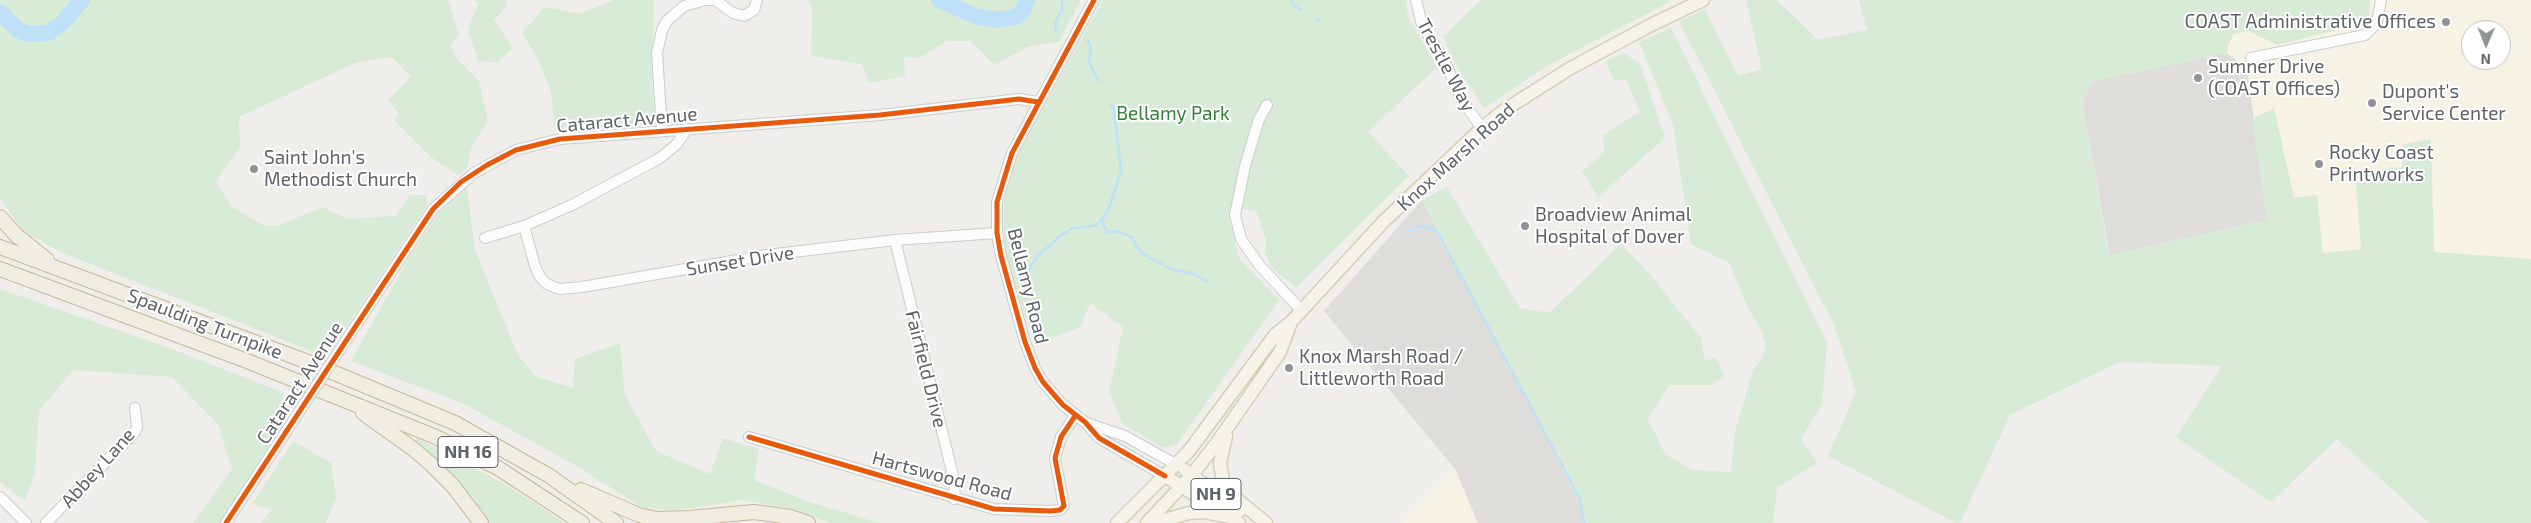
<!DOCTYPE html>
<style>
body{margin:0}
#map{position:relative;width:2531px;height:523px;overflow:hidden;background:#efeeea;font-family:"Exo 2",sans-serif}
canvas{display:block}
.north{position:absolute;left:2461px;top:20px;width:50px;height:50px;box-sizing:border-box;background:#fff;border:1px solid #bfc1c3;border-radius:50%;rotate:181deg;font-size:14px;font-weight:700;line-height:20px;text-align:center;color:#5f6368}
.north::after{content:'';display:block;margin:auto;width:18px;height:22px;background:#919496;clip-path:polygon(50% 0,100% 100%,50% 72%,0 100%)}
</style>
<div id="map">
<canvas width="2531" height="523"></canvas>
<div class="north">N</div>
</div>
<script>
const context = document.querySelector('canvas').getContext('2d');
context.lineJoin = 'round';
function fill(path, color) { context.fillStyle = color; context.fill(path, 'evenodd'); }
const shape = rows => new Path2D(rows.map(r => 'M' + r).join(''));
function trace(path, color, width, dash) { context.strokeStyle = color; context.lineWidth = width; context.lineCap = dash ? 'butt' : 'round'; context.setLineDash(dash || []); context.stroke(path); }
function label(font, color, halo, rows, align = 'center') {
  context.font = font + ' "Exo 2",sans-serif'; context.lineWidth = 4; context.setLineDash([]); context.textBaseline = 'middle'; context.strokeStyle = halo; context.fillStyle = color; for (const [text, x, y, turn = 0] of rows) {
    context.save(); context.translate(x, y); context.rotate((+turn || 0) * Math.PI / 180); context.textAlign = isNaN(turn) ? turn : align; if (halo) context.strokeText(text, 0, 0); context.fillText(text, 0, 0); context.restore();
  }
}
fill(shape([
 [2370,0,2531,0,2531,259,2434,252,2431,140,2402,167,2361,249,2323,253,2317,195,2294,198,2274,108,2252,119,2247,69,2227,53,2228,45,2234,34,2248,31,2278,45,2369,16],
 [2471,30,2501,30,2501,60,2471,60],
 [1455,469,1478,523,1401,523]
]), '#f7f3e4');
fill(shape([
 [2227,53,2247,68,2267,220,2110,255,2082,103,2092,81],
 [1422,200,1582,506,1582,523,1478,523,1455,469,1324,311]
]), '#dfddda');
fill(shape([
 [0,0,448,0,459,35,451,46,455,57,479,81,488,121,471,147,467,169,458,175,431,157,394,120,399,114,388,100,411,77,392,57,355,63,239,117,240,147,216,181,231,206,264,226,276,226,323,207,347,219,396,216,410,195,426,195,427,205,335,344,324,356,63,253,22,231,0,197],
 [474,0,507,0,506,7,494,20,513,48,498,63,478,61,468,30,478,4],
 [614,0,654,0,652,78,655,123,555,131,551,92,538,59,522,33,545,7,579,14],
 [808,0,1081,0,1059,42,1028,47,994,65,971,41,947,41,919,58,904,57,905,76,869,83,862,64,811,56,812,12],
 [1103,0,1406,0,1408,17,1437,67,1368,132,1409,176,1296,288,1271,267,1265,254,1266,239,1256,211,1242,209,1243,204,1228,214,1239,258,1279,300,1177,444,1164,448,1123,424,1109,392,1123,327,1090,303,1080,327,1034,344,1009,266,1003,228,1005,190,1019,152],
 [1481,0,1673,0,1545,67,1484,108,1457,67,1443,37],
 [1746,0,1777,0,1818,40,1867,30,1859,0,2370,0,2369,16,2358,25,2278,45,2248,31,2234,34,2228,45,2227,53,2092,81,2082,103,2109,255,2267,220,2252,119,2274,108,2294,198,2317,195,2323,253,2361,249,2355,171,2402,167,2403,144,2431,139,2434,252,2531,259,2531,523,2429,523,2337,439,2271,502,2176,437,2222,366,2119,362,2010,415,1960,523,1956,523,1828,456,1856,392,1834,325,1679,21,1705,10,1738,76,1762,69],
 [1671,28,1827,343,1822,404,1801,439,1817,463,1777,488,1773,523,1582,523,1582,506,1422,200,1447,187,1520,308,1549,313,1621,244,1644,267,1701,338,1705,361,1716,357,1724,376,1712,385,1669,385,1648,419,1665,454,1692,470,1731,472,1735,432,1753,370,1763,357,1766,345,1761,329,1748,308,1729,263,1691,244,1673,125,1639,42],
 [1624,53,1640,64,1665,138,1598,197,1582,172,1604,152,1603,135,1640,112,1626,79,1614,80,1605,61],
 [467,187,475,250,518,355,537,377,573,388,575,359,620,343,625,395,656,451,710,474,723,438,759,449,754,480,810,502,879,523,830,523,794,509,743,500,671,511,642,507,573,464,464,404,351,361,407,261,437,215],
 [0,289,172,349,284,393,274,439,220,523,193,523,232,469,218,424,172,377,73,370,39,411,35,472,25,501,0,482],
 [417,438,506,485,565,523,486,523,413,444],
 [293,441,331,463,336,497,326,523,260,523,272,510,252,504]
]), '#d8ebd6');
trace(shape([
 [1291,0,1294,6,1301,10],
 [1317,19,1319,21],
 [1056,30,1055,23,1062,10,1062,0],
 [1088,41,1091,48,1089,62,1099,81],
 [1102,220,1105,229,1109,232,1118,231,1133,238,1136,246,1143,254,1171,269,1194,274,1207,281],
 [1405,232,1420,226,1432,228,1438,233,1580,499,1584,523],
 [1024,290,1028,271,1037,257,1060,236,1073,228,1094,226,1102,220,1109,208,1121,171,1114,109,1110,104]
]), '#bfe0f9', 2.5);
trace(shape([
 [939,0,978,17,1000,20,1016,17,1023,10,1027,0],
 [0,12,18,30,27,34,40,34,50,32,62,23,82,0]
]), '#bfe0f9', 16);
const minor = shape([
 [1094,0,1012,153,997,202,997,233,1001,256,1025,342,1035,368,1043,382,1063,405,1085,422,1099,438,1165,476],
 [1416,0,1422,25,1445,62,1463,102,1482,128],
 [2251,58,2365,35,2377,23,2381,0],
 [1267,105,1259,119,1245,166,1235,215,1241,239,1260,266,1301,310],
 [687,129,677,144,660,158,572,205,524,226,535,266,540,277,547,284,559,289,582,287,767,255,895,240,997,233],
 [662,131,657,53,662,30,667,21,684,6,706,0,715,0,733,13,744,16,754,10,757,0],
 [485,238,524,226],
 [895,240,948,455,955,484,954,499],
 [343,345,433,209,474,173,516,150,560,139,880,115,1019,99,1038,102],
 [1086,423,1125,436,1177,465],
 [749,437,994,509,1051,511,1060,510,1064,506,1055,458,1061,437,1075,416],
 [0,497,26,523],
 [46,523,135,432,137,427,135,408],
 [226,523,299,412]
]);
const major = shape([
 [1226,436,1220,463,1223,481,1234,497,1266,523],
 [1185,470,1239,511],
 [1165,476,1239,523],
 [1117,523,1189,451,1275,335,1291,322,1383,222,1482,128,1503,111,1569,69,1649,26,1703,0],
 [1147,523,1192,475,1216,444,1280,352,1291,322],
 [1154,523,1189,513,1204,512,1225,516]
]);
const highway = shape([
 [0,217,16,235,47,260],
 [0,247,308,362,455,423,548,475,616,523],
 [0,269,247,361,436,437,498,468,582,523],
 [363,413,412,448,432,465,453,486,481,523],
 [581,490,639,515,657,519,690,518,754,512,791,517,808,523]
]);
trace(minor, '#cbcccc', 12);
trace(major, '#d7ceb8', 15);
trace(highway, '#c8b996', 16);
trace(minor, '#fdfcfc', 10);
trace(major, '#f4f2e9', 12);
trace(highway, '#f0ede3', 14);
const minorBridge = shape([
 [299,412,343,345]
]);
trace(minorBridge, '#cbcccc', 12, []);
trace(minorBridge, '#fdfcfc', 10);
trace(shape([
 [1094,0,1012,153,997,202,997,233,1001,256,1025,342,1035,368,1043,382,1063,405,1085,422,1099,438,1165,476],
 [749,437,994,509,1051,511,1060,510,1064,506,1055,458,1061,437,1075,416],
 [226,523,433,209,461,182,487,165,516,150,560,139,880,115,1019,99,1038,102]
]), '#e8590c', 5);
for (const [x, y, r, color] of [
 [2446,22,5,"#919496"],
 [2198,78,5,"#919496"],
 [2372,103,5,"#919496"],
 [2319,164,5,"#919496"],
 [254,169,5,"#919496"],
 [1525,226,5,"#919496"],
 [1289,368,5,"#919496"]
]) { const dot = new Path2D(); dot.arc(x, y, r, 0, 2 * Math.PI); context.fillStyle = color; context.fill(dot); trace(dot, '#fff', 2); }
for (const [x, y, w] of [
 [468,452,60],
 [1216,494,50]
]) { const box = new Path2D(); box.roundRect(x - w / 2, y - 15.5, w, 31, 4); context.fillStyle = '#fff'; context.fill(box); trace(box, '#5f6368', 1); }
label('bold 18px', '#5f6368', null, [
 ["NH 16",468,452],
 ["NH 9",1216,494]
]);
label('19px', '#5f6368', '#fff', [
 ["COAST Administrative Offices",2436,22,"right"],
 ["Sumner Drive",2208,67],
 ["(COAST Offices)",2208,89],
 ["Dupont's",2382,92],
 ["Service Center",2382,114],
 ["Rocky Coast",2329,153],
 ["Printworks",2329,175],
 ["Saint John's",264,158],
 ["Methodist Church",264,180],
 ["Broadview Animal",1535,215],
 ["Hospital of Dover",1535,237],
 ["Knox Marsh Road /",1299,357],
 ["Littleworth Road",1299,379]
], 'left');
label('19px', '#5f6368', '#fff', [
 ["Trestle Way",1446,65,62],
 ["Cataract Avenue",627,120,-5],
 ["Knox Marsh Road",1456,157,-42],
 ["Sunset Drive",740,261,-9],
 ["Bellamy Road",1028,286,76],
 ["Spaulding Turnpike",205,324,21],
 ["Fairfield Drive",926,369,76],
 ["Cataract Avenue",300,383,-57],
 ["Abbey Lane",98,468,-48],
 ["Hartswood Road",942,476,15]
]);
label('19px', '#348238', '#fff', [
 ["Bellamy Park",1173,114]
]);
</script>
